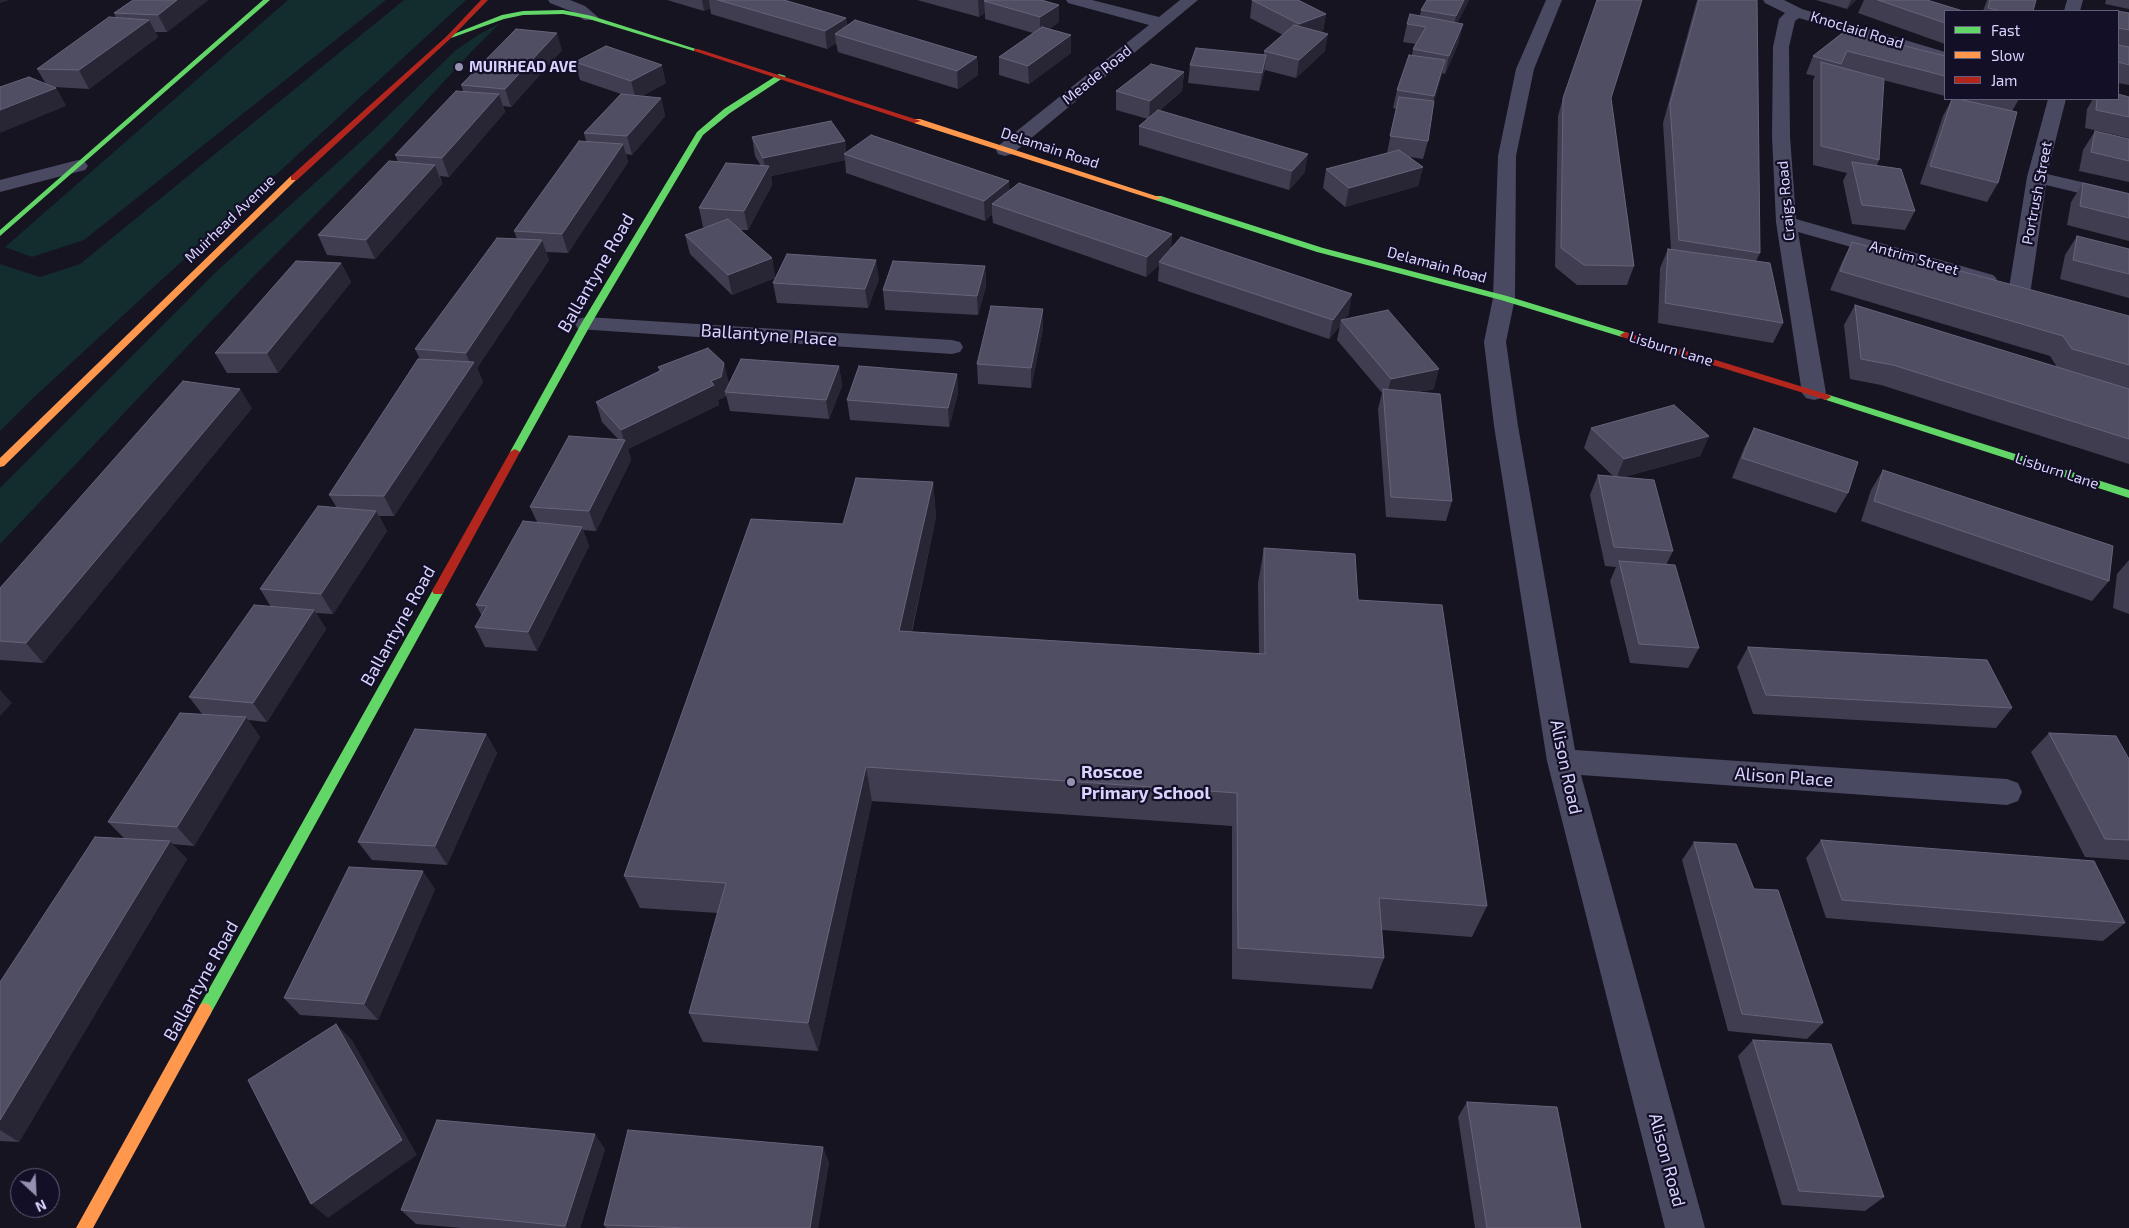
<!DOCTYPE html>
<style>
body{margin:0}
#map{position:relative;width:2129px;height:1228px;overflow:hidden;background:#161421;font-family:"Exo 2",sans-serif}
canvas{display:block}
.legend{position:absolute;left:1944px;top:10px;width:175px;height:90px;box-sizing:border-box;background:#130f26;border:1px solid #625e7d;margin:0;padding:6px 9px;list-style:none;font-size:15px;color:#d9d4ff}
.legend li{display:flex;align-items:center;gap:10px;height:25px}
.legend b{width:25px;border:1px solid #625e7d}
.north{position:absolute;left:10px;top:1168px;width:50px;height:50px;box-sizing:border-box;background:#130f26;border:1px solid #625e7d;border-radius:50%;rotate:155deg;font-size:14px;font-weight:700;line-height:20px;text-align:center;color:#d9d4ff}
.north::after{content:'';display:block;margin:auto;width:18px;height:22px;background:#9591b1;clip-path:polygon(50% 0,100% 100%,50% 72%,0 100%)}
</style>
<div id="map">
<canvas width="2129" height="1228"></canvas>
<ul class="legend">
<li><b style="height:6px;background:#63d668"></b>Fast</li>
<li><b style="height:6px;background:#ff974d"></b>Slow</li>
<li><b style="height:6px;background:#b3261e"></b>Jam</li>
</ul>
<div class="north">N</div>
</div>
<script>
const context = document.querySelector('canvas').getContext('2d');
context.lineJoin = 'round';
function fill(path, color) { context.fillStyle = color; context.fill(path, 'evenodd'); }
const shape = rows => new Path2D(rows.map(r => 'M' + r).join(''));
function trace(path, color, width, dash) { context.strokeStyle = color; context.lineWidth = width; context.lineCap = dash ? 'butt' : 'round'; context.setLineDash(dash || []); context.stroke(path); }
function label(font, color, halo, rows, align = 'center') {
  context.font = font + ' "Exo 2",sans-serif'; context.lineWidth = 4.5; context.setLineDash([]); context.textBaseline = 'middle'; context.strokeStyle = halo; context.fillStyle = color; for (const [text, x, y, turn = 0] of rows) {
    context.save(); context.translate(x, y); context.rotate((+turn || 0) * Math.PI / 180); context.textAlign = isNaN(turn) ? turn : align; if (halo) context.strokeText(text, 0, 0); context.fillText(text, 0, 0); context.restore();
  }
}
fill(shape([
 [288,0,386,0,84,240,32,257,5,247],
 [404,0,466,0,31,400,0,431,0,264,40,277,80,264],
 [500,23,472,51,391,139,255,275,0,544,0,488,218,270,366,137,456,50,478,35]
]), '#132c2d');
fill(shape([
 [548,0,570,0,585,6,598,17,596,20,584,20,573,12,550,3,548,0],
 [1066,0,1092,0,1159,17,1180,0,1198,0,1012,154,1005,156,998,154,996,150,998,146,1149,25,1068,3,1066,0],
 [1546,0,1562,0,1534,69,1516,156,1515,298,1506,342,1518,426,1575,750,2007,779,2018,783,2022,792,2018,801,2007,805,1581,775,1705,1228,1665,1228,1547,761,1494,426,1484,342,1493,298,1498,156,1516,69,1546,0],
 [1763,0,1784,0,1802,9,1945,52,1945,62,1799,18,1795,21,1789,47,1790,136,1796,219,1993,275,1997,279,1993,283,1986,285,1798,232,1826,393,1822,398,1814,400,1806,398,1802,393,1776,222,1772,136,1773,47,1779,19,1785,13,1765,3,1763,0],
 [2067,0,2083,0,2080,11,2064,11,2067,0],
 [2048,99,2066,99,2047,174,2129,193,2129,205,2046,185,2031,288,2028,293,2020,294,2012,293,2009,288,2027,177,2048,99],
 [78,160,85,162,88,166,85,170,0,192,0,180,78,160],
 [586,317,952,340,960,342,963,347,960,352,952,354,578,329,575,324,578,319,586,317]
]), '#4a4962');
fill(shape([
 [263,0,270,0,0,236,0,230,263,0],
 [563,10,592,16,699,50,694,51,589,19,563,14,523,15,504,19,451,38,446,37,502,15,523,11,563,10],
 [779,74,786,76,730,113,703,135,591,324,520,452,515,455,511,454,510,452,581,324,697,132,724,109,779,74],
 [1155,196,1161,196,1323,248,1507,296,1628,333,1630,335,1628,337,1622,337,1501,300,1317,252,1155,200,1155,196],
 [1826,394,2129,490,2129,498,1823,399,1823,395,1826,394],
 [438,587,444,591,210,1015,205,1017,200,1015,198,1010,200,1005,434,588,438,587]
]), '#63d668');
fill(shape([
 [914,119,920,119,1162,198,1155,200,914,123,914,119],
 [291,176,298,178,4,466,0,467,0,458,291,176],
 [205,1003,210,1005,212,1010,210,1015,93,1228,76,1228,200,1005,205,1003]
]), '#ff974d');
fill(shape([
 [481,0,488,0,451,38,297,180,291,180,291,176,447,36,481,0],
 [694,49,698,49,921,121,914,123,694,51,694,49],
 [1625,332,1829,395,1831,397,1826,400,1823,399,1622,337,1620,335,1625,332],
 [515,449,520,452,444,591,442,594,434,594,432,591,510,452,515,449]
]), '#b3261e');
fill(shape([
 [133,0,208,0,167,32,155,32,158,37,89,89,54,87,56,88,66,106,46,84,37,69,116,18,114,13],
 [667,0,784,0,846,18,847,26,977,57,978,75,958,89,838,52,836,43,827,49,711,14,710,8,704,11],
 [917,0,1041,0,1059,5,1059,22,1049,29,1071,53,1029,84,999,75,999,57,1033,33,985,19,985,13,979,17],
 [1252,0,1326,14,1323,31,1321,32,1325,51,1296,78,1265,70,1259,91,1188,83,1190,65,1264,55,1264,51,1283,35,1250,18],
 [1427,0,1469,0,1457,23,1459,42,1445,74,1442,73,1434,101,1428,141,1423,159,1410,157,1423,167,1418,186,1345,207,1323,188,1326,169,1387,153,1396,109,1393,108,1397,90,1412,55,1413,49,1416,44,1403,42,1407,24,1420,16,1421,10],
 [1697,0,1757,0,1760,253,1756,261,1783,323,1773,343,1658,323,1660,268,1668,249,1671,249,1663,123],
 [1816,0,1856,0,1847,9],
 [1864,0,1927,0,1945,11,1945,44,1858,13],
 [1987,0,2036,0,2033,11,1983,11],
 [2106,0,2129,0,2129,9,2105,4],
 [2118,11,2129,13,2129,85,2118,83],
 [1845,31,1945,56,1945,96,1883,80,1879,160,1877,165,1915,211,1905,230,1852,224,1843,181,1847,173,1813,165,1813,80,1815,76,1806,74,1813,56],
 [562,50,511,107,503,106,505,112,449,177,440,176,442,184,375,259,327,255,318,235,398,162,395,155,463,91,461,85],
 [575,62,666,83,642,96,661,98,665,116,632,155,626,154,628,162,568,253,546,252,549,260,477,368,483,382,394,516,379,516,387,531,333,614,316,613,326,629,267,722,248,720,260,737,194,846,172,844,187,859,19,1142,0,1141,0,982,124,838,108,822,203,715,189,697,271,607,260,589,337,508,329,495,420,359,415,349,517,239,514,231,586,141,584,133,621,94,580,80],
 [1184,72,1182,91,1159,111,1305,172,1289,190,1139,145,1139,126,1148,119,1116,110,1116,91],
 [2129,97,2129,138,2085,128,2087,109,2093,99,2118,99],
 [1563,98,1611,98,1634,266,1627,285,1577,285,1555,267,1558,116],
 [1952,99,2019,99,2012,111,1998,183,1987,202,1920,184,1943,116],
 [2095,131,2129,139,2129,182,2079,171,2083,150],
 [752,137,845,141,846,152,1010,190,1172,234,1171,248,1349,314,1344,319,1434,389,1418,392,1452,501,1446,521,1386,517,1378,409,1382,393,1337,340,1340,326,1329,339,1158,281,1159,265,1146,277,993,223,992,214,985,221,846,173,845,160,771,176,772,185,748,230,740,230,772,258,775,278,732,295,690,254,685,235,706,227,703,227,699,208,761,166,755,156],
 [2083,183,2129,194,2129,241,2067,225,2071,202],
 [2077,236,2129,249,2129,298,2060,279,2065,255],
 [1852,242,2129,316,2129,464,1881,385,1850,379,1844,325,1855,305,2057,367,2050,356,1830,290,1842,262],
 [341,263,351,282,278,373,227,373,215,353],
 [985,266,986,286,978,315,885,310,883,290],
 [879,279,868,308,777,303,773,283],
 [1043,329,1031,388,978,384,977,364],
 [839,366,842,386,829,419,730,411,726,395,725,397,718,400,719,405,628,449,631,460,596,531,583,530,589,546,537,651,485,647,475,627,482,616,476,605,537,522,530,507,618,439,602,422,596,402,659,371,658,367,729,383,728,385],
 [957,374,958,393,949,427,850,420,847,400],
 [252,408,43,663,0,660,0,588],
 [1591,428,1709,436,1700,456,1624,477,1673,551,1666,565,1699,648,1688,668,1630,663,1610,581,1616,567,1605,566,1590,495,1598,475,1613,476,1584,448],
 [1754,428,1848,493,1836,513,1732,478,1744,448],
 [1883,470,2109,581,2092,601,1861,521,1871,490],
 [933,482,936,517,912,632,1259,654,1258,583,1264,548,1358,600,1487,906,1472,937,1382,930,1384,958,1372,989,1232,979,1232,826,872,801,818,1051,703,1042,689,1013,718,913,640,908,624,876,843,524],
 [2129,560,2129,614,2113,608,2117,574],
 [1748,647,2012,708,1996,728,1753,714,1737,667],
 [2049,733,2129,759,2129,860,2085,857,2031,752],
 [486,734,497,753,447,865,372,860,358,842],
 [1821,840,2125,923,2103,941,1826,918,1806,858],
 [1694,842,1754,889,1823,1023,1807,1039,1728,1031,1682,860],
 [435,889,378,1020,300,1015,284,998],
 [1753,1040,1884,1197,1865,1211,1782,1205,1738,1056],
 [1467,1102,1581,1228,1475,1228,1458,1117],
 [605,1149,580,1228,462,1228,416,1224,401,1210],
 [829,1162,818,1228,606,1228,604,1225]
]), '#403d50');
fill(shape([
 [0,0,9,0,0,3],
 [177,0,208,0,167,32,158,15],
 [702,0,709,0,710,8,704,11],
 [978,0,998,0,984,1,985,13,979,17],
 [1464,0,1469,0,1452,34,1456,16],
 [1851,0,1856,0,1847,9],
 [1059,5,1059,22,1040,35,1040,17],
 [1326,14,1323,31,1297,41,1299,24],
 [846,18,848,35,835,34,836,43,827,49,825,31],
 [149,20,158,37,89,89,79,70],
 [1463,24,1459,42,1445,74,1449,56],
 [557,33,562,50,511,107,505,89],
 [1328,34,1325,51,1296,78,1299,60],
 [1071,35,1071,53,1029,84,1028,66],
 [1266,55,1264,73,1259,91,1262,73],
 [977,57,978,75,958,89,957,71],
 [1445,60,1441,78,1430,114,1434,96],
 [662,65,666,83,636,100,631,81],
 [1184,72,1182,91,1149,119,1150,101],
 [56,88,66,106,0,133,0,110],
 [499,94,505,112,449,177,442,158],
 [661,98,665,116,632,155,627,136],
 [845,141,847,155,844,154,845,160,771,176,772,185,748,230,744,211,766,172,763,158],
 [623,144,628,162,568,253,562,234],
 [1308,154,1305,172,1289,190,1292,171],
 [435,165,442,184,375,259,366,240],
 [1423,167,1418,186,1345,207,1349,188],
 [1009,181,1010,200,992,204,992,214,985,221,984,201],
 [1172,234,1171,253,1159,262,1159,265,1146,277,1147,257],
 [542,240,549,260,477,368,483,382,394,516,384,496,471,367,466,353],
 [772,258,775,278,732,295,728,275],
 [876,260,879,279,868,308,865,289],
 [341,263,351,282,278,373,267,353],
 [985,266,986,286,978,315,977,296],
 [1352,294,1349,314,1342,322,1341,320,1340,326,1329,339,1333,320],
 [1043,309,1043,329,1031,388,1031,368],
 [724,363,729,383,727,392,725,392,725,397,718,400,719,405,628,449,631,460,596,531,589,511,624,441,621,430,711,381],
 [839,366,842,386,829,419,826,400],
 [1439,369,1434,389,1386,398,1391,379],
 [957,374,958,393,949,427,948,408],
 [240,389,252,408,43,663,26,643],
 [1709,436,1700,456,1616,479,1624,459],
 [933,482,936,517,904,666,899,631],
 [376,511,387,531,333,614,321,594],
 [582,527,589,546,537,651,528,632],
 [314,610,326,629,267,722,253,703],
 [0,690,12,703,0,716],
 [246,717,260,737,194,846,177,827],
 [486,734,497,753,447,865,435,846],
 [866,767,872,801,818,1051,808,1023],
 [170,841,187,859,19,1142,0,1130,0,1120],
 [423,871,435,889,378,1020,364,1004],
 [336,1024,352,1040,417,1155,328,1218,311,1204],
 [595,1134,605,1149,580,1228,567,1228,565,1226],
 [823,1147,829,1162,818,1228,810,1228]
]), '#282635');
const building = shape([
 [133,0,177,0,158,15,114,13,133,0],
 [718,0,784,0,846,18,825,31,718,0],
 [986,0,1041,0,1059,5,1040,17,984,1,986,0],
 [1252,0,1298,0,1326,14,1299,24,1252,0],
 [1427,0,1464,0,1456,16,1421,10,1427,0],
 [1597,0,1642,0,1611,98,1634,266,1584,265,1561,248,1563,98,1597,0],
 [1699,0,1757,0,1760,253,1679,240,1670,104,1699,0],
 [1878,0,1927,0,1963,11,1945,11,1945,23,1878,0],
 [1990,0,2036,0,2033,11,2002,11,1988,8,1990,0],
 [2117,11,2129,13,2129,30,2118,28,2118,11,2117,11],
 [1410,14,1463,24,1449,56,1413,49,1426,27,1407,24,1410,14],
 [109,17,149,20,79,70,37,69,109,17],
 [855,20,977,57,957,71,835,34,855,20],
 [1294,25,1328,34,1299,60,1264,51,1294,25],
 [1042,27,1071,35,1028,66,999,57,1042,27],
 [516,29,557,33,505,89,461,85,516,29],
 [1845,31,1945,56,1945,76,1847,51,1841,64,1813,56,1845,31],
 [2118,45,2129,47,2129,65,2118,62,2118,45],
 [606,46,662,65,631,81,575,62,606,46],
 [1196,48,1266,55,1262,73,1190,65,1196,48],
 [1409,55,1445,60,1434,96,1397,90,1409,55],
 [1821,62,1884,79,1879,160,1821,146,1821,62],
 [1151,64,1184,72,1150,101,1116,91,1151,64],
 [29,77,56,88,0,110,0,87,29,77],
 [456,91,499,94,442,158,395,155,456,91],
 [621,94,661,98,627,136,584,133,621,94],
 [2118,94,2129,97,2129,117,2096,110,2097,99,2118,99,2118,94],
 [1399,97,1434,101,1428,141,1390,136,1399,97],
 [1952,99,1958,99,2017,112,1998,183,1930,166,1952,99],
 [1158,110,1308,154,1292,171,1139,126,1158,110],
 [831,121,845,141,763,158,752,137,831,121],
 [2095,131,2129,139,2129,161,2091,152,2095,131],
 [871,135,1009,181,984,201,844,154,871,135],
 [579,141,623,144,562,234,514,231,579,141],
 [1399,150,1423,167,1349,188,1326,169,1399,150],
 [389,161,435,165,366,240,318,235,389,161],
 [1852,162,1901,169,1915,211,1862,205,1852,162],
 [726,163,769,166,744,211,699,208,726,163],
 [1019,183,1172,234,1147,257,992,204,1019,183],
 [2083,183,2129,194,2129,218,2080,206,2083,183],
 [728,219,772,258,728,275,685,235,728,219],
 [2077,236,2129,249,2129,274,2073,260,2077,236],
 [1181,237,1352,294,1333,320,1159,262,1181,237],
 [497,238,542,240,466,353,415,349,497,238],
 [1852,242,2129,316,2129,365,2072,349,2063,336,1840,271,1852,242],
 [1668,249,1770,263,1783,323,1665,303,1668,249],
 [787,254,876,260,865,289,773,283,787,254],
 [296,261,341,263,267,353,215,353,296,261],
 [893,261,985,266,977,296,883,290,893,261],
 [1855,305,2129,389,2129,439,1893,365,1861,359,1855,305],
 [991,306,1043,309,1031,368,977,364,991,306],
 [1388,310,1439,369,1391,379,1341,320,1388,310],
 [708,348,724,363,721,377,711,381,714,385,621,430,596,402,662,370,658,367,708,348],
 [418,359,474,362,384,496,329,495,418,359],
 [741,359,839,366,826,400,725,392,741,359],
 [859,366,957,374,948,408,847,400,859,366],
 [183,381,240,389,26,643,0,641,0,588,183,381],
 [1383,389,1440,394,1452,501,1391,497,1383,389],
 [1674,405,1709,436,1624,459,1591,428,1674,405],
 [1754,428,1858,462,1848,493,1742,458,1754,428],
 [569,436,625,440,589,511,530,507,569,436],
 [1883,470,2113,546,2109,581,1874,501,1883,470],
 [1598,475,1654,480,1673,551,1614,547,1598,475],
 [856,478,933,482,899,631,1265,654,1264,548,1355,554,1358,600,1442,605,1487,906,1379,898,1384,958,1238,948,1237,793,866,767,808,1023,689,1013,726,883,624,876,751,519,843,524,856,478],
 [318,506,376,511,321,594,260,589,318,506],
 [523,521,582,527,528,632,475,627,487,606,476,605,523,521],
 [1619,561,1675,565,1699,648,1639,644,1619,561],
 [254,605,314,610,253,703,189,697,254,605],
 [1748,647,1987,660,2012,708,1766,695,1748,647],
 [180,713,246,717,177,827,108,822,180,713],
 [415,729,486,734,435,846,358,842,415,729],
 [2049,733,2116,736,2129,759,2129,840,2105,839,2049,733],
 [95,837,170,841,0,1120,0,982,95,837],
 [1821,840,2094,861,2125,923,1842,900,1821,840],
 [1694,842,1736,844,1754,889,1778,890,1823,1023,1742,1014,1694,842],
 [349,867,423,871,364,1004,284,998,349,867],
 [336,1024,402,1140,311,1204,248,1080,336,1024],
 [1753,1040,1831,1044,1884,1197,1799,1191,1753,1040],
 [1467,1102,1557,1107,1581,1228,1487,1228,1467,1102],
 [437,1120,595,1134,565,1226,401,1210,437,1120],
 [628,1130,823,1147,810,1228,689,1228,604,1225,628,1130]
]);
fill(building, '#504e63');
trace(building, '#66637b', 1);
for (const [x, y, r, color] of [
 [459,67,5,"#9591b1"],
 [1071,782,5,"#9591b1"]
]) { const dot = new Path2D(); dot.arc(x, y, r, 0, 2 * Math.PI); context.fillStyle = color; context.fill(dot); trace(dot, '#130f26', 2); }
label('15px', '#d9d4ff', '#130f26', [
 ["Knoclaid Road",1857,30,17],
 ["Meade Road",1097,75,-39],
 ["Delamain Road",1050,148,18],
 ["Portrush Street",2037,193,-79],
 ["Craigs Road",1786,201,-95],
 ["Muirhead Avenue",230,219,-44],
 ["Antrim Street",1914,258,16],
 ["Delamain Road",1437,265,15],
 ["Lisburn Lane",1671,349,17],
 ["Lisburn Lane",2057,471,18]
]);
label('bold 15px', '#d9d4ff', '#130f26', [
 ["MUIRHEAD AVE",469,67]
], 'left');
label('18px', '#d9d4ff', '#130f26', [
 ["Ballantyne Road",596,273,-60],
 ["Ballantyne Place",769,335,4],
 ["Ballantyne Road",398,626,-61],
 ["Alison Road",1566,767,78],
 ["Alison Place",1784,777,4],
 ["Ballantyne Road",201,981,-61],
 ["Alison Road",1667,1160,75]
]);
label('bold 18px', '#d9d4ff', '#130f26', [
 ["Roscoe",1081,772],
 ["Primary School",1081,793]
], 'left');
</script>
